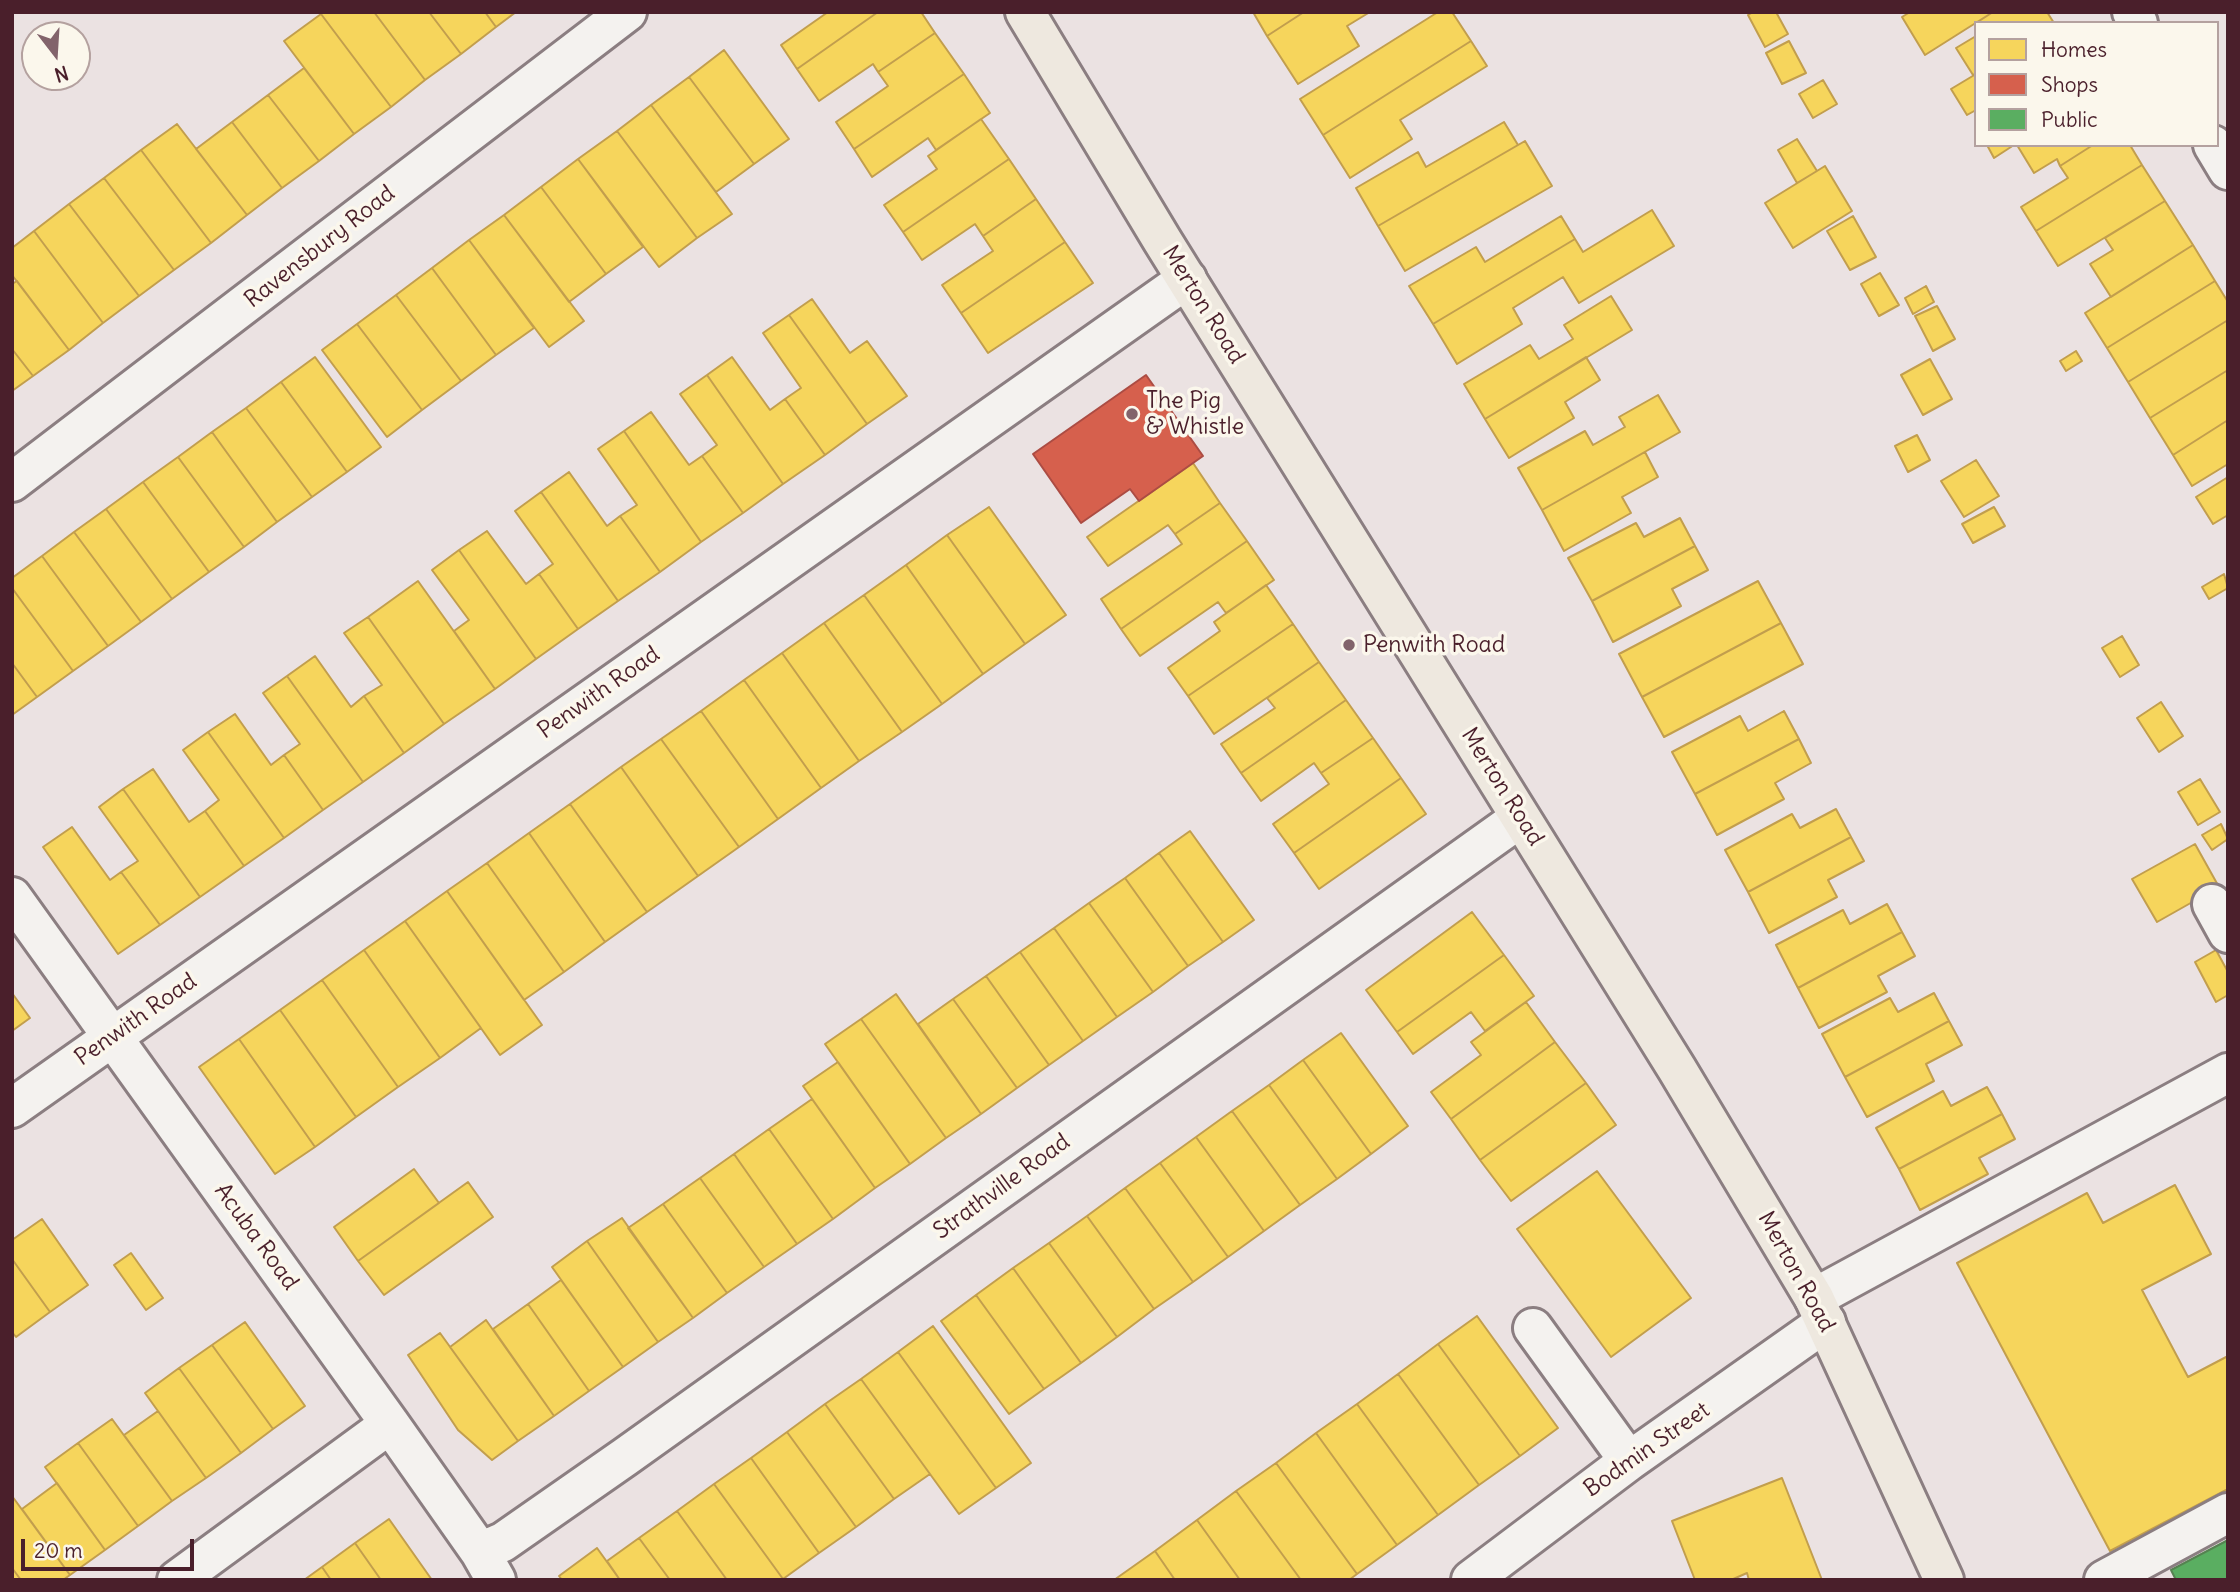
<!DOCTYPE html>
<style>
body{margin:0}
#map{position:relative;width:2240px;height:1592px;overflow:hidden;background:#ebe2e2;font-family:Delius,sans-serif}
canvas{display:block}
.frame{position:absolute;inset:0;border:14px solid #4a1f2b;pointer-events:none}
.legend{position:absolute;left:1974px;top:21px;width:245px;height:126px;box-sizing:border-box;background:#fbf7ec;border:2px solid #b4a19f;margin:0;padding:9px 12px;list-style:none;font-size:21px;color:#4a1f2b}
.legend li{display:flex;align-items:center;gap:14px;height:35px}
.legend b{width:35px;border:2px solid #b4a19f}
.north{position:absolute;left:21px;top:21px;width:70px;height:70px;box-sizing:border-box;background:#fbf7ec;border:2px solid #b4a19f;border-radius:50%;rotate:163deg;font-size:19px;font-weight:700;line-height:28px;text-align:center;color:#4a1f2b}
.north::after{content:'';display:block;margin:auto;width:24px;height:32px;background:#82636b;clip-path:polygon(50% 0,100% 100%,50% 72%,0 100%)}
.scale{position:absolute;left:21px;top:1539px;width:173px;height:32px;box-sizing:border-box;border:4px solid #4a1f2b;border-top:0;padding-left:9px;font-size:21px;line-height:24px;white-space:nowrap;color:#4a1f2b;-webkit-text-stroke:5px #fbf7ec;paint-order:stroke}
</style>
<div id="map">
<canvas width="2240" height="1592"></canvas>
<div class="frame"></div>
<ul class="legend">
<li><b style="height:19px;background:#f6d55c"></b>Homes</li>
<li><b style="height:19px;background:#d6604d"></b>Shops</li>
<li><b style="height:19px;background:#5aae61"></b>Public</li>
</ul>
<div class="north">N</div>
<div class="scale">20 m</div>
</div>
<script>
const context = document.querySelector('canvas').getContext('2d');
context.lineJoin = 'round';
function fill(path, color) { context.fillStyle = color; context.fill(path, 'evenodd'); }
const shape = rows => new Path2D(rows.map(r => 'M' + r).join(''));
function trace(path, color, width, dash) { context.strokeStyle = color; context.lineWidth = width; context.lineCap = dash ? 'butt' : 'round'; context.setLineDash(dash || []); context.stroke(path); }
function label(font, color, halo, rows, align = 'center') {
  context.font = font + ' Delius,sans-serif'; context.lineWidth = 7; context.setLineDash([]); context.textBaseline = 'middle'; context.strokeStyle = halo; context.fillStyle = color; for (const [text, x, y, turn = 0] of rows) {
    context.save(); context.translate(x, y); context.rotate((+turn || 0) * Math.PI / 180); context.textAlign = isNaN(turn) ? turn : align; if (halo) context.strokeText(text, 0, 0); context.fillText(text, 0, 0); context.restore();
  }
}
const homes = shape([
 [323,12,374,12,425,80,391,107,321,14,323,12],
 [374,12,429,12,461,54,425,80,374,12],
 [429,12,485,12,496,27,461,54,429,12],
 [485,12,516,12,496,27,485,12],
 [828,12,878,12,797,69,781,45,828,12],
 [878,12,921,12,935,33,878,72,873,64,819,101,797,69,878,12],
 [1253,12,1304,12,1267,36,1253,12],
 [1304,12,1370,12,1347,26,1359,46,1298,84,1267,36,1304,12],
 [1438,12,1452,12,1471,41,1323,135,1300,99,1438,12],
 [1753,12,1776,12,1788,34,1765,47,1748,15,1753,12],
 [1910,12,1993,12,1925,55,1902,17,1910,12],
 [1993,12,2047,12,2054,23,1976,23,1993,12],
 [321,14,391,107,354,134,284,41,321,14],
 [935,33,964,74,854,149,836,122,888,86,878,72,935,33],
 [1976,36,1976,74,1973,75,1956,48,1976,36],
 [1471,41,1487,66,1400,120,1412,139,1350,178,1323,135,1471,41],
 [1789,41,1806,73,1782,84,1766,53,1789,41],
 [724,50,789,139,754,164,689,77,724,50],
 [304,68,354,134,319,161,268,95,304,68],
 [964,74,990,113,936,150,928,138,872,177,854,149,964,74],
 [1976,74,1976,110,1967,115,1951,89,1976,74],
 [689,77,754,164,716,192,651,105,689,77],
 [1823,80,1837,104,1813,118,1799,94,1823,80],
 [268,95,319,161,282,188,232,122,268,95],
 [651,105,732,214,697,238,617,131,651,105],
 [981,119,1009,159,903,232,884,205,937,169,928,156,981,119],
 [232,122,282,188,247,215,196,149,232,122],
 [1504,122,1518,145,1378,226,1356,188,1418,152,1426,167,1504,122],
 [177,124,247,215,211,243,141,150,177,124],
 [617,131,697,238,659,267,578,159,617,131],
 [1797,139,1817,171,1797,183,1778,150,1797,139],
 [1525,141,1552,186,1405,271,1378,226,1525,141],
 [1987,145,2014,145,1994,158,1987,145],
 [2017,145,2093,145,2060,166,2057,159,2034,173,2017,145],
 [2093,145,2130,145,2142,165,2036,231,2021,207,2068,178,2060,166,2093,145],
 [141,150,211,243,174,270,104,178,141,150],
 [578,159,643,247,606,274,541,187,578,159],
 [1009,159,1036,199,983,236,975,224,922,260,903,232,1009,159],
 [2142,165,2165,201,2058,266,2036,231,2142,165],
 [1825,166,1852,211,1793,248,1765,203,1825,166],
 [104,178,174,270,139,296,69,204,104,178],
 [541,187,606,274,569,302,504,215,541,187],
 [1036,199,1065,242,961,313,942,285,993,251,983,236,1036,199],
 [2165,201,2193,245,2111,297,2090,264,2113,250,2105,238,2165,201],
 [69,204,139,296,103,323,34,231,69,204],
 [1652,210,1674,246,1579,303,1563,277,1513,308,1522,324,1457,364,1433,324,1575,239,1583,252,1652,210],
 [504,215,584,321,549,347,469,240,504,215],
 [1561,216,1575,239,1433,324,1409,286,1476,247,1485,262,1561,216],
 [1853,216,1876,257,1850,270,1827,231,1853,216],
 [34,231,103,323,69,350,12,275,12,248,34,231],
 [469,240,534,328,496,355,432,268,469,240],
 [1065,242,1093,283,988,353,961,313,1065,242],
 [2193,245,2215,281,2107,348,2085,313,2193,245],
 [432,268,496,355,461,381,396,295,432,268],
 [1880,273,1899,305,1879,316,1861,284,1880,273],
 [17,281,69,350,33,376,12,349,12,284,17,281],
 [2215,281,2228,302,2228,320,2128,382,2107,348,2215,281],
 [1926,286,1934,302,1913,314,1905,298,1926,286],
 [396,295,461,381,422,410,357,324,396,295],
 [1611,296,1632,330,1485,419,1464,384,1530,345,1539,359,1573,339,1564,325,1611,296],
 [812,299,850,353,867,341,907,396,867,424,789,315,812,299],
 [1937,306,1955,339,1933,351,1915,316,1937,306],
 [789,315,867,424,825,455,785,399,801,388,763,333,789,315],
 [2228,320,2228,370,2150,418,2128,382,2228,320],
 [357,324,422,410,387,437,322,350,357,324],
 [12,349,33,376,12,391,12,349],
 [2076,351,2082,361,2066,371,2060,361,2076,351],
 [315,357,381,447,347,472,281,382,315,357],
 [732,357,770,410,785,399,825,455,783,484,707,375,732,357],
 [1586,357,1600,380,1565,402,1574,418,1509,458,1485,419,1586,357],
 [1930,359,1952,399,1923,415,1901,375,1930,359],
 [2228,370,2228,420,2173,455,2150,418,2228,370],
 [707,375,783,484,743,513,702,456,717,445,680,394,707,375],
 [281,382,347,472,312,497,246,408,281,382],
 [1658,395,1680,432,1542,510,1518,468,1585,431,1593,445,1625,427,1619,417,1658,395],
 [246,408,312,497,277,522,212,432,246,408],
 [651,412,689,465,702,456,743,513,701,542,624,431,651,412],
 [2228,420,2228,464,2192,486,2173,455,2228,420],
 [624,431,701,542,660,572,620,516,637,505,598,449,624,431],
 [212,432,277,522,244,547,178,457,212,432],
 [1917,435,1930,460,1908,472,1895,446,1917,435],
 [1645,452,1658,477,1622,497,1631,513,1564,551,1542,510,1645,452],
 [178,457,244,547,209,572,143,482,178,457],
 [1976,460,1999,496,1964,517,1941,481,1976,460],
 [1193,463,1220,503,1175,534,1168,525,1108,566,1087,537,1193,463],
 [569,472,607,526,620,516,660,572,618,601,541,492,569,472],
 [2228,477,2228,515,2213,524,2196,497,2228,477],
 [143,482,209,572,172,599,106,509,143,482],
 [541,492,618,601,578,629,539,574,553,564,515,511,541,492],
 [1220,503,1247,541,1121,629,1101,599,1182,544,1175,534,1220,503],
 [989,507,1066,615,1025,644,947,535,989,507],
 [1994,507,2005,526,1973,543,1962,524,1994,507],
 [106,509,172,599,141,622,74,532,106,509],
 [1680,518,1695,546,1592,601,1568,558,1636,523,1644,537,1680,518],
 [487,531,526,584,539,574,578,629,536,659,459,550,487,531],
 [74,532,141,622,108,646,42,556,74,532],
 [947,535,1025,644,983,674,906,565,947,535],
 [1247,541,1274,580,1226,613,1218,602,1140,656,1121,629,1247,541],
 [1695,546,1708,570,1672,589,1681,606,1613,642,1592,601,1695,546],
 [459,550,536,659,495,689,454,631,469,620,432,570,459,550],
 [42,556,108,646,73,671,12,588,12,578,42,556],
 [906,565,983,674,942,704,864,595,906,565],
 [2224,574,2228,588,2209,599,2202,587,2224,574],
 [418,581,495,689,444,724,368,617,418,581],
 [1758,581,1781,623,1642,697,1619,654,1758,581],
 [1266,585,1293,624,1188,696,1168,668,1220,631,1214,622,1266,585],
 [12,588,73,671,37,697,12,663,12,588],
 [864,595,942,704,902,732,824,623,864,595],
 [368,617,444,724,404,753,364,696,382,685,344,633,368,617],
 [824,623,902,732,859,761,782,653,824,623],
 [1781,623,1803,664,1664,737,1642,697,1781,623],
 [1293,624,1319,662,1214,734,1188,696,1293,624],
 [2122,636,2139,665,2120,677,2102,648,2122,636],
 [782,653,859,761,821,788,744,680,782,653],
 [315,656,351,707,364,696,404,753,363,782,287,676,315,656],
 [1319,662,1346,700,1241,773,1221,744,1275,708,1267,698,1319,662],
 [12,663,37,697,12,715,12,663],
 [287,676,363,782,323,810,284,755,300,744,263,693,287,676],
 [744,680,821,788,778,819,701,711,744,680],
 [1346,700,1373,738,1321,773,1314,763,1261,801,1241,773,1346,700],
 [2161,702,2183,736,2159,752,2137,718,2161,702],
 [701,711,778,819,739,847,661,739,701,711],
 [1784,711,1799,739,1695,794,1672,752,1740,716,1748,731,1784,711],
 [235,714,271,765,284,755,323,810,284,838,208,732,235,714],
 [208,732,284,838,244,866,205,811,219,800,183,750,208,732],
 [1373,738,1401,778,1294,853,1273,824,1329,784,1321,773,1373,738],
 [661,739,739,847,698,876,621,767,661,739],
 [1799,739,1811,763,1775,783,1784,799,1717,835,1695,794,1799,739],
 [621,767,698,876,647,912,570,804,621,767],
 [153,769,189,822,205,811,244,866,200,897,123,789,153,769],
 [1401,778,1426,814,1319,889,1294,853,1401,778],
 [2200,779,2220,812,2198,825,2178,792,2200,779],
 [123,789,200,897,160,925,121,872,138,861,99,807,123,789],
 [570,804,647,912,605,942,529,833,570,804],
 [1836,809,1851,837,1748,892,1725,850,1792,814,1800,828,1836,809],
 [2221,824,2228,839,2212,850,2202,835,2221,824],
 [72,827,110,880,121,872,160,925,118,954,43,847,72,827],
 [1190,831,1254,920,1223,942,1159,853,1190,831],
 [529,833,605,942,564,972,487,863,529,833],
 [1851,837,1864,861,1828,880,1837,897,1769,933,1748,892,1851,837],
 [2195,844,2219,887,2157,922,2132,879,2195,844],
 [1159,853,1223,942,1188,966,1125,878,1159,853],
 [487,863,564,972,524,1000,447,891,487,863],
 [1125,878,1188,966,1153,992,1089,903,1125,878],
 [447,891,542,1025,500,1055,405,921,447,891],
 [1089,903,1153,992,1117,1017,1054,928,1089,903],
 [1887,904,1902,932,1798,988,1776,945,1843,910,1850,924,1887,904],
 [1472,912,1504,955,1397,1032,1366,990,1472,912],
 [405,921,481,1028,440,1058,364,950,405,921],
 [1054,928,1117,1017,1083,1041,1020,952,1054,928],
 [1902,932,1915,956,1878,976,1887,992,1819,1028,1798,988,1902,932],
 [364,950,440,1058,398,1087,322,980,364,950],
 [2216,950,2228,972,2228,995,2216,1002,2195,962,2216,950],
 [1020,952,1083,1041,1049,1065,986,976,1020,952],
 [1504,955,1534,996,1485,1031,1471,1012,1413,1054,1397,1032,1504,955],
 [986,976,1049,1065,1017,1088,953,999,986,976],
 [322,980,398,1087,356,1117,280,1010,322,980],
 [12,993,30,1018,12,1031,12,993],
 [1934,993,1949,1021,1845,1077,1822,1034,1890,998,1898,1012,1934,993],
 [896,994,981,1114,946,1138,861,1019,896,994],
 [953,999,1017,1088,981,1114,918,1024,953,999],
 [1526,1002,1555,1042,1451,1119,1431,1092,1481,1055,1471,1042,1526,1002],
 [280,1010,356,1117,315,1147,239,1039,280,1010],
 [861,1019,946,1138,910,1164,825,1044,861,1019],
 [1949,1021,1962,1045,1926,1064,1934,1081,1867,1117,1845,1077,1949,1021],
 [1341,1033,1408,1126,1371,1154,1303,1060,1341,1033],
 [239,1039,315,1147,275,1174,199,1067,239,1039],
 [1555,1042,1586,1083,1480,1160,1451,1119,1555,1042],
 [1303,1060,1371,1154,1337,1179,1269,1085,1303,1060],
 [838,1062,910,1164,875,1188,803,1086,838,1062],
 [1586,1083,1616,1125,1511,1201,1480,1160,1586,1083],
 [1269,1085,1337,1179,1300,1205,1232,1111,1269,1085],
 [1987,1087,2002,1114,1899,1169,1876,1128,1943,1091,1951,1106,1987,1087],
 [812,1099,875,1188,833,1219,769,1129,812,1099],
 [1232,1111,1300,1205,1264,1231,1196,1137,1232,1111],
 [2002,1114,2015,1139,1979,1158,1988,1174,1920,1210,1899,1169,2002,1114],
 [769,1129,833,1219,797,1244,734,1154,769,1129],
 [1196,1137,1264,1231,1228,1257,1160,1163,1196,1137],
 [734,1154,797,1244,764,1267,700,1178,734,1154],
 [1160,1163,1228,1257,1193,1282,1125,1188,1160,1163],
 [414,1169,439,1203,358,1261,334,1227,414,1169],
 [1597,1171,1691,1298,1611,1357,1517,1229,1597,1171],
 [700,1178,764,1267,727,1293,663,1204,700,1178],
 [468,1182,493,1217,384,1295,358,1261,468,1182],
 [2175,1185,2211,1254,2142,1290,2188,1377,2228,1356,2228,1489,2110,1551,1957,1263,2087,1193,2103,1223,2175,1185],
 [1125,1188,1193,1282,1154,1309,1087,1216,1125,1188],
 [663,1204,727,1293,693,1318,628,1228,663,1204],
 [1087,1216,1154,1309,1117,1337,1049,1243,1087,1216],
 [622,1218,693,1318,658,1342,587,1241,622,1218],
 [42,1219,88,1285,50,1312,12,1259,12,1240,42,1219],
 [587,1241,658,1342,623,1367,552,1267,587,1241],
 [1049,1243,1117,1337,1081,1363,1013,1268,1049,1243],
 [131,1253,163,1298,146,1310,114,1265,131,1253],
 [12,1259,50,1312,16,1337,12,1332,12,1259],
 [1013,1268,1081,1363,1044,1389,976,1295,1013,1268],
 [561,1280,623,1367,589,1391,528,1304,561,1280],
 [976,1295,1044,1389,1009,1414,941,1321,976,1295],
 [528,1304,589,1391,554,1416,493,1329,528,1304],
 [1477,1316,1558,1428,1520,1456,1438,1344,1477,1316],
 [486,1320,554,1416,518,1441,450,1347,486,1320],
 [245,1322,305,1406,273,1429,212,1345,245,1322],
 [933,1326,1031,1463,996,1488,898,1352,933,1326],
 [440,1333,518,1441,492,1460,458,1430,408,1355,440,1333],
 [1438,1344,1520,1456,1479,1485,1398,1374,1438,1344],
 [212,1345,273,1429,241,1453,179,1368,212,1345],
 [898,1352,996,1488,959,1514,861,1379,898,1352],
 [179,1368,241,1453,206,1478,145,1393,179,1368],
 [1398,1374,1479,1485,1438,1515,1357,1404,1398,1374],
 [861,1379,930,1474,894,1499,825,1404,861,1379],
 [825,1404,894,1499,856,1527,787,1432,825,1404],
 [1357,1404,1438,1515,1397,1545,1316,1433,1357,1404],
 [158,1411,206,1478,172,1501,124,1435,158,1411],
 [112,1419,172,1501,138,1526,78,1443,112,1419],
 [787,1432,856,1527,819,1553,751,1458,787,1432],
 [1316,1433,1397,1545,1357,1574,1276,1463,1316,1433],
 [78,1443,138,1526,105,1550,45,1467,78,1443],
 [751,1458,819,1553,783,1579,714,1484,751,1458],
 [1276,1463,1357,1574,1349,1580,1301,1580,1236,1491,1276,1463],
 [1782,1478,1822,1580,1749,1580,1747,1573,1731,1580,1695,1580,1672,1521,1782,1478],
 [57,1483,105,1550,70,1575,22,1509,57,1483],
 [714,1484,783,1579,727,1580,677,1511,714,1484],
 [1236,1491,1301,1580,1240,1580,1197,1520,1236,1491],
 [12,1496,70,1575,63,1580,21,1580,12,1568,12,1496],
 [677,1511,727,1580,670,1580,639,1538,677,1511],
 [389,1519,432,1580,381,1580,355,1543,389,1519],
 [1197,1520,1240,1580,1175,1580,1155,1551,1197,1520],
 [639,1538,670,1580,620,1580,607,1561,639,1538],
 [355,1543,381,1580,331,1580,322,1567,355,1543],
 [597,1548,620,1580,562,1580,559,1576,597,1548],
 [1155,1551,1175,1580,1114,1580,1155,1551],
 [322,1567,331,1580,304,1580,322,1567],
 [12,1568,21,1580,12,1580,12,1568]
]);
fill(homes, '#f6d55c');
trace(homes, '#c29e4d', 2);
const shops = shape([
 [1146,375,1203,456,1139,501,1130,489,1081,523,1033,454,1146,375]
]);
fill(shops, '#d6604d');
trace(shops, '#ac4c43', 2);
const public = shape([
 [2228,1540,2228,1580,2176,1580,2171,1570,2228,1540]
]);
fill(public, '#5aae61');
trace(public, '#558351', 2);
const minor = shape([
 [2132,12,2138,23],
 [2213,145,2228,170],
 [12,482,627,12],
 [12,897,390,1424,480,1552,496,1580],
 [2212,904,2228,933],
 [12,1108,1187,279],
 [1814,1298,2228,1073],
 [1533,1328,1629,1461],
 [480,1552,503,1542,625,1457,1520,818],
 [177,1580,390,1424],
 [1471,1580,1629,1461,1826,1322],
 [2104,1580,2228,1513]
]);
const major = shape([
 [1025,12,1162,240,1677,1069,1814,1298,1944,1580]
]);
trace(minor, '#8b7e81', 44);
trace(major, '#8b7e81', 44);
trace(minor, '#f4f2ef', 38);
trace(major, '#eee8df', 38);
for (const [x, y, r, color] of [
 [1132,414,7,"#82636b"],
 [1349,645,7,"#82636b"]
]) { const dot = new Path2D(); dot.arc(x, y, r, 0, 2 * Math.PI); context.fillStyle = color; context.fill(dot); trace(dot, '#fbf7ec', 2.5); }
label('23px', '#4a1f2b', '#fbf7ec', [
 ["Ravensbury Road",320,247,-38],
 ["Merton Road",1203,305,58],
 ["Penwith Road",599,693,-35],
 ["Merton Road",1502,787,58],
 ["Penwith Road",136,1020,-35],
 ["Strathville Road",1002,1187,-36],
 ["Acuba Road",256,1237,54],
 ["Merton Road",1796,1272,61],
 ["Bodmin Street",1647,1450,-35]
]);
label('23px', '#4a1f2b', '#fbf7ec', [
 ["The Pig",1146,401],
 ["& Whistle",1146,427],
 ["Penwith Road",1363,645]
], 'left');
</script>
